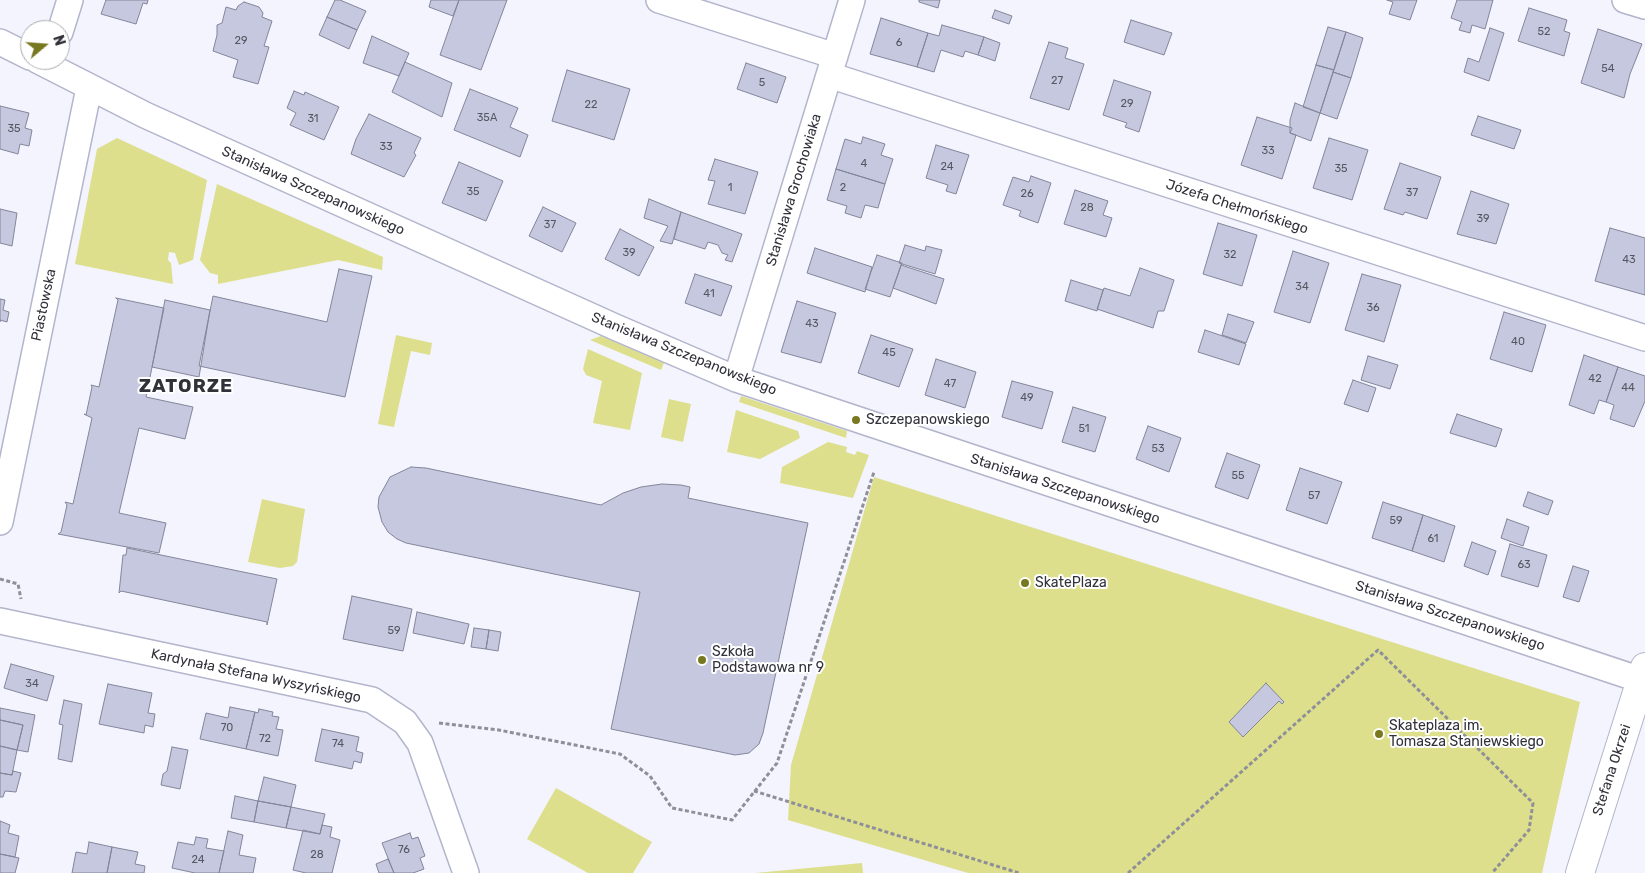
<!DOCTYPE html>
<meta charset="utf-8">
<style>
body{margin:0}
#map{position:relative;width:1645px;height:873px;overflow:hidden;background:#f3f4fe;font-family:Rubik,sans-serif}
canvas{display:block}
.north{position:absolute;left:20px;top:20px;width:50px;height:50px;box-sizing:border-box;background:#fff;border:1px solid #acadb0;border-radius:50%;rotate:72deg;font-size:14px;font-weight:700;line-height:20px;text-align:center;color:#303139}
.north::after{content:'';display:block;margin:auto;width:18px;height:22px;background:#77781f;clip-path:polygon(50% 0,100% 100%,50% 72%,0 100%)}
</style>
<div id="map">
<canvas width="1645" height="873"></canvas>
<div class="north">N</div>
</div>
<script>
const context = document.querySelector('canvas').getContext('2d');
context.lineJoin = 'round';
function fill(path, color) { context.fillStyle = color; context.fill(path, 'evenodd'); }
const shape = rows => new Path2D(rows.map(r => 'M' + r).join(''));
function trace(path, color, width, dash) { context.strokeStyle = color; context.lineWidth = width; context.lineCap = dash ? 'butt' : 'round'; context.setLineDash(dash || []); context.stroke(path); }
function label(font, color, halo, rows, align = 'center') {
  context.font = font + ' Rubik,sans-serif'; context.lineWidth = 4; context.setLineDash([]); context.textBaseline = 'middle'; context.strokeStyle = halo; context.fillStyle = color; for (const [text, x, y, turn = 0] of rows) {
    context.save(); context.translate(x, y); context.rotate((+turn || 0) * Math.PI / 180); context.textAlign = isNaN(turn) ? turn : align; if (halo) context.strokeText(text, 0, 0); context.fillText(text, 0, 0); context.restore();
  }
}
fill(shape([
 [117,138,207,180,193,260,179,265,175,253,169,252,168,260,171,263,173,284,75,264,97,149],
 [217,184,383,257,382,270,338,260,218,284,218,275,210,273,200,260],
 [396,335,432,343,430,355,411,351,394,427,378,424],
 [601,336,664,363,661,370,590,340],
 [588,349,642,373,630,430,593,423,602,381,586,375,583,369],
 [741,396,847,431,846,438,739,402],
 [669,399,691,404,683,442,661,437],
 [736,410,798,431,800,438,760,459,727,452],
 [828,442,847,447,846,452,855,455,857,451,869,455,853,498,780,483,782,467],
 [874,477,1580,702,1542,873,968,873,788,820,791,765],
 [262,499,305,509,297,562,293,566,280,568,248,562],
 [556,788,652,842,633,873,588,873,527,839],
 [862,863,863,873,755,873]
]), '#dddf8d');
const building = shape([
 [106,0,148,0,147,4,143,3,136,24,101,14,106,0],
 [335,0,340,0,366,11,357,30,327,17,335,0],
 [431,0,459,0,453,16,429,7,431,0],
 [459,0,507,0,481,70,440,55,459,0],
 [919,0,940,0,938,8,919,2,919,0],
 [1387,0,1417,0,1410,20,1389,14,1393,2,1387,0],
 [1457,0,1493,0,1485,29,1472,25,1470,33,1459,30,1462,22,1451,18,1457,0],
 [244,2,259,7,263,13,262,17,272,21,264,46,269,47,258,84,233,77,238,60,213,51,217,35,217,25,222,23,226,7,236,10,238,6,244,2],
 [1529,8,1567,20,1564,31,1570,33,1564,56,1518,41,1529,8],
 [995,10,1012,16,1009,24,992,18,995,10],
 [327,17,357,30,349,49,319,35,327,17],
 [881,18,928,33,917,67,870,54,881,18],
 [1131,20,1172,33,1164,55,1124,42,1131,20],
 [942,25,984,37,978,55,965,51,963,57,941,50,934,72,917,67,928,33,939,36,942,25],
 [1328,27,1346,32,1334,70,1316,65,1328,27],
 [1490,28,1504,33,1489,81,1464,72,1468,58,1479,62,1490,28],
 [1598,29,1642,44,1630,74,1624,98,1581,83,1598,29],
 [1346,32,1363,38,1351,78,1333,72,1346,32],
 [372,36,409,53,399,76,363,63,372,36],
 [984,37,1000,43,995,61,978,55,984,37],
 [1049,42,1068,48,1065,58,1084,64,1069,110,1030,98,1049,42],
 [405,62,452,83,442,117,392,92,405,62],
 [746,63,786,77,777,103,737,89,746,63],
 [1316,65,1334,70,1320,113,1303,107,1316,65],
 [567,70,630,89,614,140,552,121,567,70],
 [1333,72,1351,78,1337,119,1320,113,1333,72],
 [1114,80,1151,92,1139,132,1125,127,1127,123,1103,115,1114,80],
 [470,89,518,108,510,127,528,135,520,157,454,130,470,89],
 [294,91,304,95,305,92,339,107,324,140,290,125,296,113,287,108,294,91],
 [1295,103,1320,113,1311,141,1290,133,1290,120,1295,103],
 [0,106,29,113,25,128,32,130,29,146,20,144,18,154,0,149,0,106],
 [369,114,421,138,414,153,416,155,404,177,351,154,356,139,369,114],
 [1478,116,1521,130,1514,149,1471,135,1478,116],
 [1257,117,1292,128,1290,133,1296,135,1282,179,1241,165,1257,117],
 [863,137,885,144,881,155,893,159,885,184,836,169,845,139,861,144,863,137],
 [1329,138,1368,150,1352,200,1313,188,1329,138],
 [936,145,969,155,956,194,946,191,948,185,926,178,936,145],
 [715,159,758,172,745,214,708,204,715,181,708,180,715,159],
 [459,162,503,181,486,221,442,203,459,162],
 [1400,163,1441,177,1427,219,1405,212,1403,215,1384,209,1400,163],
 [836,169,885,184,878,208,865,205,861,218,845,213,847,206,827,200,836,169],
 [1031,176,1051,183,1038,223,1019,216,1021,211,1003,205,1013,177,1029,182,1031,176],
 [1075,190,1108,201,1103,215,1112,218,1106,237,1064,224,1075,190],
 [1471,191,1509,204,1496,244,1457,234,1471,191],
 [649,199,681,212,672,244,660,241,668,226,644,218,649,199],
 [543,207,576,223,562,252,529,236,543,207],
 [0,209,17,213,12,246,0,243,0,209],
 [681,212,742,234,732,262,725,260,728,255,722,253,718,245,708,242,705,249,674,239,681,212],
 [1218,223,1257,235,1242,286,1203,274,1218,223],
 [1610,228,1645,238,1645,295,1595,281,1610,228],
 [620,229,654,247,639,276,605,259,620,229],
 [905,245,925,251,926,246,942,250,935,274,899,263,905,245],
 [815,248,872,267,865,292,807,273,815,248],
 [1293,251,1329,263,1310,323,1274,312,1293,251],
 [877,255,902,263,890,297,865,289,877,255],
 [901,265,944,279,936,304,893,288,901,265],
 [1140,268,1174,280,1164,311,1158,311,1153,328,1097,309,1104,288,1130,296,1140,268],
 [339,269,372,276,345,397,199,366,213,296,327,322,339,269],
 [695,274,732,286,721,316,685,303,695,274],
 [1362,274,1401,285,1384,342,1345,330,1362,274],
 [1071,280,1103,290,1097,311,1065,301,1071,280],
 [116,298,164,308,146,397,193,407,185,439,139,428,119,513,166,523,159,553,58,534,61,532,67,505,65,502,73,504,92,418,84,414,86,415,92,387,91,385,99,387,118,300,116,298],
 [0,299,5,300,3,310,9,312,7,322,0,320,0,322,0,299],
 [165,300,210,310,199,377,152,367,165,300],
 [797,301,836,313,821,363,781,352,797,301],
 [1504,312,1546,325,1532,372,1490,359,1504,312],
 [1228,314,1254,322,1246,343,1222,335,1228,314],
 [1205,330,1246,344,1239,365,1198,352,1205,330],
 [871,335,913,349,899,387,858,373,871,335],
 [1584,355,1618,367,1606,402,1599,400,1594,414,1569,405,1584,355],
 [1368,356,1398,365,1390,389,1361,380,1368,356],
 [936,359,976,372,965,408,925,395,936,359],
 [1618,367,1645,376,1645,401,1634,427,1610,419,1614,405,1606,402,1618,367],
 [1353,380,1376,388,1368,412,1344,404,1353,380],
 [1012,381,1053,392,1042,429,1002,417,1012,381],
 [1073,407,1106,417,1095,452,1062,442,1073,407],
 [1457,414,1502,429,1496,447,1450,433,1457,414],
 [1148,426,1181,438,1169,472,1136,459,1148,426],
 [1227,453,1260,465,1248,499,1215,487,1227,453],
 [411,467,426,468,601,505,623,493,641,487,662,484,681,485,690,487,688,498,808,523,763,733,759,744,749,753,735,755,611,729,640,592,406,543,397,539,388,532,382,522,378,507,379,497,390,477,411,467],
 [1300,468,1342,482,1327,524,1286,510,1300,468],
 [1528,492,1553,501,1548,515,1523,506,1528,492],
 [1383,502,1423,515,1412,551,1372,538,1383,502],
 [1423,515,1455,526,1444,562,1412,551,1423,515],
 [1507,519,1529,527,1523,546,1501,538,1507,519],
 [1472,542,1496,551,1488,575,1464,566,1472,542],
 [1510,544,1547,555,1538,587,1501,576,1510,544],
 [127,548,277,579,267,625,267,622,121,591,119,593,123,555,126,555,127,548],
 [1573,566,1589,571,1579,602,1563,597,1573,566],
 [352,596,412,609,403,651,343,639,352,596],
 [417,612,469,624,464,644,413,633,417,612],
 [474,628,489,630,486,649,471,647,474,628],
 [489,630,501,632,498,651,486,649,489,630],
 [11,664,54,676,47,701,4,688,11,664],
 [1266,683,1284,702,1282,704,1279,701,1243,737,1229,722,1266,683],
 [108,684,152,693,148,713,155,714,153,727,145,725,144,733,99,724,108,684],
 [64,700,82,704,72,762,58,759,63,725,59,724,64,700],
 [230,707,255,712,246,749,200,739,206,713,228,718,230,707],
 [0,708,35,715,28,752,17,750,23,725,0,720,0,708],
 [259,709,273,712,272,716,279,717,276,729,283,730,278,756,246,749,255,712,258,713,259,709],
 [0,720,23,725,17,750,0,746,0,720],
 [322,729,359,737,356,751,363,753,361,763,354,761,352,769,315,761,322,729],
 [0,746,17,750,12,775,0,773,0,746],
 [172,747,188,750,180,789,161,785,163,774,167,771,172,747],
 [13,771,21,773,16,792,5,791,3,797,0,797,0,773,12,775,13,771],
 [264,777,296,785,291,807,258,801,264,777],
 [235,796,258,801,254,822,231,818,235,796],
 [258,801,291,807,286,828,254,822,258,801],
 [291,807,325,814,320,834,286,828,291,807],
 [0,821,10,825,8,833,19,836,15,857,0,854,0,821],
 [322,825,332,827,330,837,340,840,332,873,306,873,293,870,303,830,320,834,322,825],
 [228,831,243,835,239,855,256,858,253,873,219,873,228,831],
 [410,833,412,839,418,837,425,856,420,858,424,869,413,873,394,873,382,843,410,833],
 [196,837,208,839,206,848,224,851,219,873,195,873,172,868,178,842,194,845,196,837],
 [89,842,112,847,107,873,72,873,76,852,87,854,89,842],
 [112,847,138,852,135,864,145,866,144,873,107,873,112,847],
 [0,854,19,858,15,873,0,873,0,854],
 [388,859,394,873,379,873,376,864,388,859]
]);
fill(building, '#c5c8de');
trace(building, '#83859a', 1);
const street = shape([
 [659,0,835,56],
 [1625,0,1645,6],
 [60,32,70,0],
 [0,42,30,57],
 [37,60,145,115,615,327,736,379,1641,680],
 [829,75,1645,338],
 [736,379,852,0],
 [0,522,89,88],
 [0,621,372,700,405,722,420,743,466,873]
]);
const secondary = shape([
 [1580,873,1645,667]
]);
trace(street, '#b2b5cb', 28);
trace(secondary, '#b2b5cb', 30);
trace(shape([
 [0,579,18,584,21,599],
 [439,723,499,730,620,754,650,776,672,808,732,820,777,763,874,472],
 [754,791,1019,873],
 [1128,873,1378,650,1533,803,1529,830,1492,873]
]), '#8e8f98', 3, [4, 2.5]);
trace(street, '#fff', 25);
trace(secondary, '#fff', 28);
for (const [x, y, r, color] of [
 [856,420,5,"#77781f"],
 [1025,583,5,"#77781f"],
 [702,660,5,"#77781f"],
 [1379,734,5,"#77781f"]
]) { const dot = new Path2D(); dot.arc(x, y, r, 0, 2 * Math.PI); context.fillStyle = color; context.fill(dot); trace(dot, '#fff', 2); }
label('11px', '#555762', null, [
 ["52",1544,32],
 ["29",241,41],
 ["6",899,43],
 ["54",1608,69],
 ["27",1057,81],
 ["5",762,83],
 ["29",1127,104],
 ["22",591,105],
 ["35A",487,118],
 ["31",313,119],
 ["35",14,129],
 ["33",386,147],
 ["33",1268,151],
 ["4",864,164],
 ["24",947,167],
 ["35",1341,169],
 ["1",730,188],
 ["2",843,188],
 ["35",473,192],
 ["37",1412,193],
 ["26",1027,194],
 ["28",1087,208],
 ["39",1483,219],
 ["37",550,225],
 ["39",629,253],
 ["32",1230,255],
 ["43",1629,260],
 ["34",1302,287],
 ["41",709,294],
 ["36",1373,308],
 ["43",812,324],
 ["40",1518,342],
 ["45",889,353],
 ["42",1595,379],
 ["47",950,384],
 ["44",1628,388],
 ["49",1027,398],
 ["51",1084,429],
 ["53",1158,449],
 ["55",1238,476],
 ["57",1314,496],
 ["59",1396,521],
 ["61",1433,539],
 ["63",1524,565],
 ["59",394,631],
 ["34",32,684],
 ["70",227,728],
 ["72",265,739],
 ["74",338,744],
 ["76",404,850],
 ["28",317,855],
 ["24",198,860]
]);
label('14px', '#303139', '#fff', [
 ["Stanisława Grochowiaka",794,190,-73],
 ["Stanisława Szczepanowskiego",313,191,24],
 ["Józefa Chełmońskiego",1237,207,18],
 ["Piastowska",44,305,-78],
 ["Stanisława Szczepanowskiego",684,354,22],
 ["Stanisława Szczepanowskiego",1065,489,18],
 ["Stanisława Szczepanowskiego",1450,616,18],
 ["Kardynała Stefana Wyszyńskiego",256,676,12],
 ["Stefana Okrzei",1612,770,-72]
]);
label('14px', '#303139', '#fff', [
 ["Szczepanowskiego",866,420],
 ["SkatePlaza",1035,583],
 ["Szkoła",712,652],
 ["Podstawowa nr 9",712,668],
 ["Skateplaza im.",1389,726],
 ["Tomasza Staniewskiego",1389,742]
], 'left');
context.letterSpacing = '1px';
label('bold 19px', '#303139', '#fff', [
 ["ZATORZE",186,387]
]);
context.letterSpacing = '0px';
</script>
